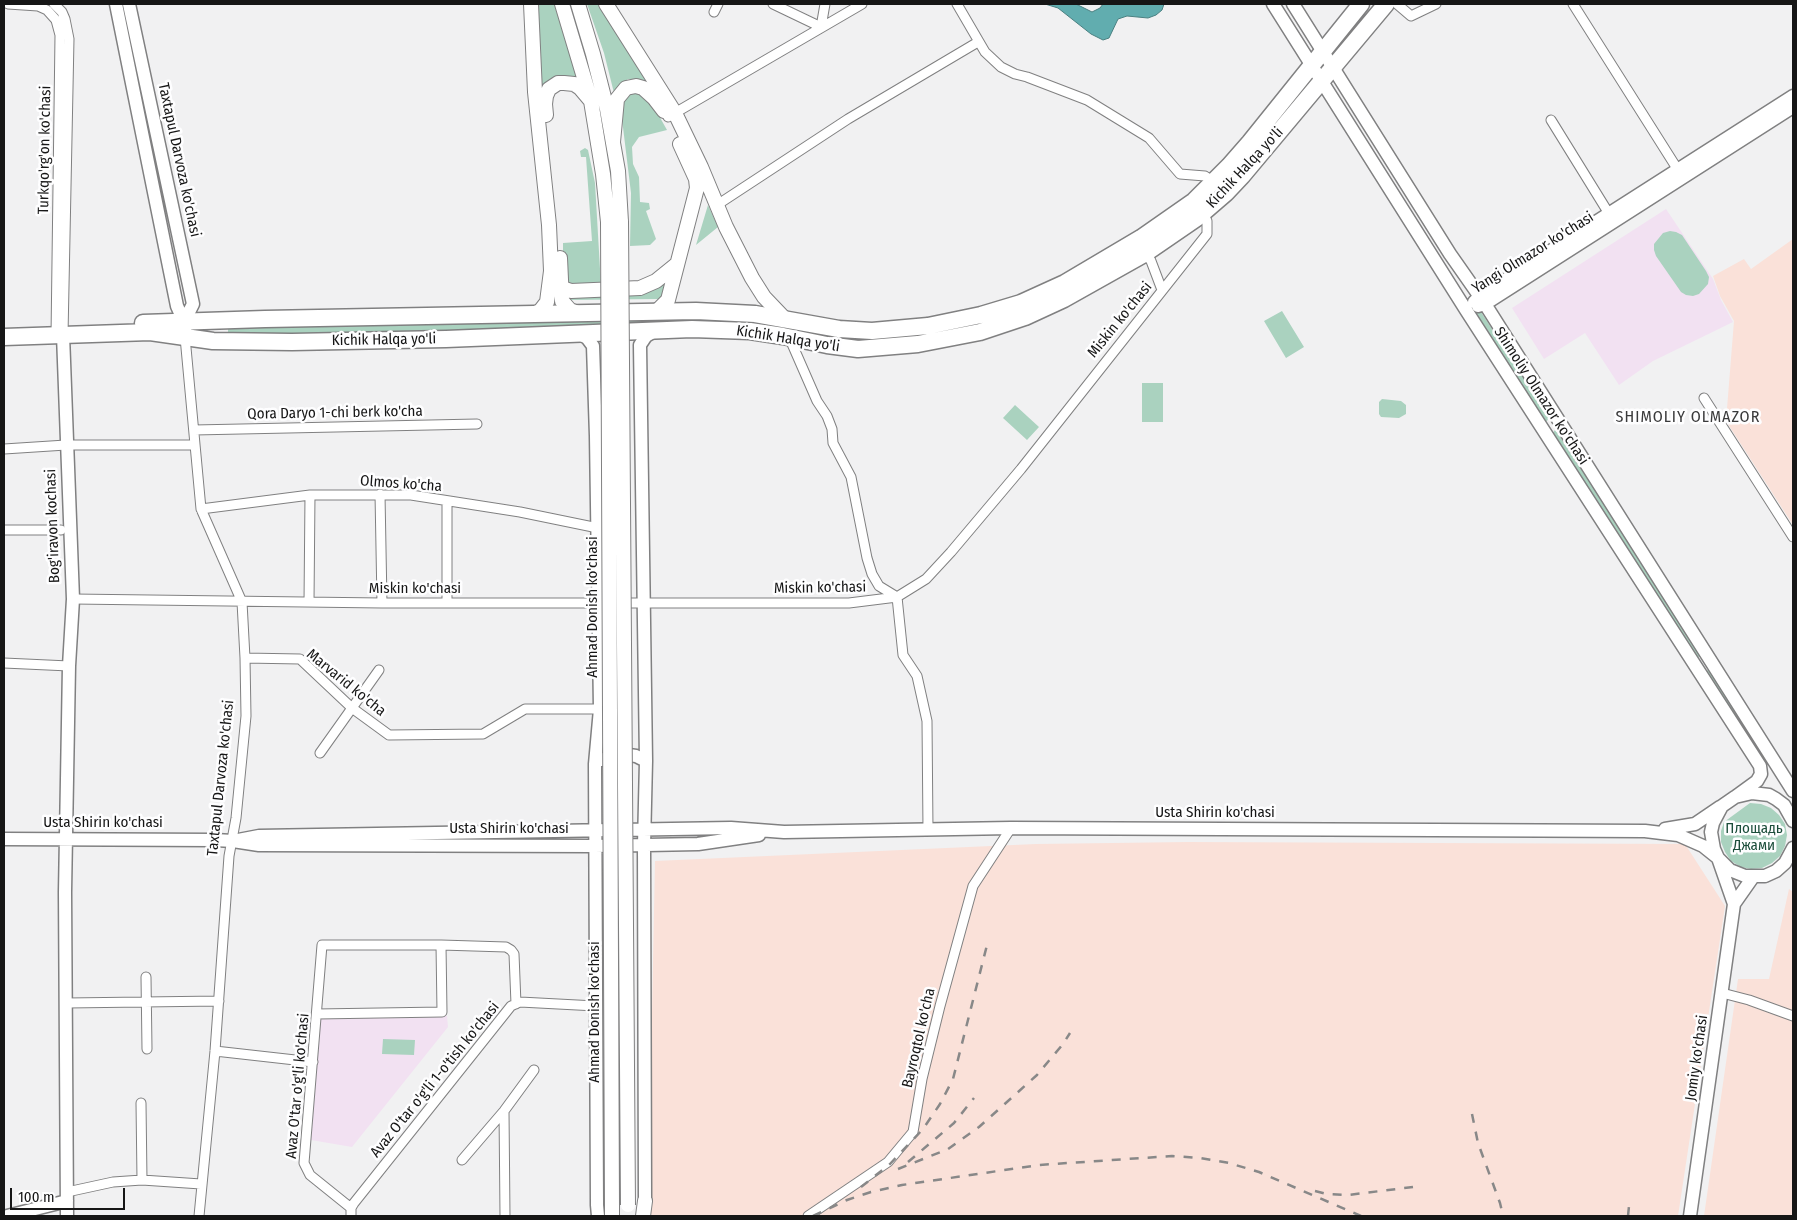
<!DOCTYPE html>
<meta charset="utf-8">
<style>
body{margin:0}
#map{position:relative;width:1797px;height:1220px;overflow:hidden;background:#f1f1f2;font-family:"Fira Sans Condensed",sans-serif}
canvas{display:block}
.frame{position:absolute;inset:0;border:5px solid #161616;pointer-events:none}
.scale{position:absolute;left:10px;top:1188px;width:115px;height:22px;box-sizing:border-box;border:2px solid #161616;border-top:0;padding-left:6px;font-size:15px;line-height:18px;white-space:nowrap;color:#161616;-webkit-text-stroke:4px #fefeff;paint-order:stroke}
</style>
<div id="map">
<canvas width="1797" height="1220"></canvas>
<div class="frame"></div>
<div class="scale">100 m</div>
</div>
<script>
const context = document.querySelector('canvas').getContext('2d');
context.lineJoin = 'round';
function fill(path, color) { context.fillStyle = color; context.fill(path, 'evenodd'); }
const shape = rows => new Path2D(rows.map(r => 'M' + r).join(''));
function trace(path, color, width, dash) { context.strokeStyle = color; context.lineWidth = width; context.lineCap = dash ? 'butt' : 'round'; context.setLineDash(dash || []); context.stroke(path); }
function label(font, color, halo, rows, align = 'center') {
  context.font = font + ' "Fira Sans Condensed",sans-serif'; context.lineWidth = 5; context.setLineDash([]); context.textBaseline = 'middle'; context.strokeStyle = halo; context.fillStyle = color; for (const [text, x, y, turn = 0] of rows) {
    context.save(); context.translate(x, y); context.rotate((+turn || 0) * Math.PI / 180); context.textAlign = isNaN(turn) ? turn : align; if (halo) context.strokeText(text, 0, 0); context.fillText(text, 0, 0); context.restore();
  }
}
fill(shape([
 [1793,239,1793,525,1726,421,1734,321,1720,296,1713,276,1744,259,1751,269],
 [1188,842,1685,844,1725,906,1678,1216,648,1216,655,861,1036,844],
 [1789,889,1793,892,1793,1216,1704,1216,1738,979,1769,979]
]), '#fae1d9');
fill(shape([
 [1666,209,1713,279,1721,300,1733,322,1653,361,1619,385,1585,333,1544,359,1512,308],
 [447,1016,448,1027,352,1147,311,1140,321,1018]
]), '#f2e1f2');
fill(shape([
 [534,4,554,4,578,80,554,78,549,81,541,91],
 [587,4,599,4,652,86,639,79,628,79,621,84,614,93,604,53],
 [639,92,649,98,667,130,639,137,632,147,633,164,639,177,640,202,649,203,650,209,646,211,656,239,650,245,630,246,631,193,621,111,622,103,628,94],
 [585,148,588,150,595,183,601,286,563,282,563,243,592,241,586,157,581,157,580,151],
 [708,205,718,227,696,245],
 [1670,231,1676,232,1682,235,1706,271,1709,277,1708,284,1699,294,1693,296,1686,295,1681,292,1656,256,1654,250,1654,244,1663,233],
 [671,274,661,298,658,299,568,300,564,292,643,294,656,289],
 [1282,311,1304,347,1286,358,1264,321],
 [1481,312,1549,417,1547,421,1545,421,1478,318,1477,313],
 [742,317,775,325,259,335,228,332,228,326],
 [1142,383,1163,383,1163,422,1142,422],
 [1382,399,1401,401,1406,405,1406,414,1399,418,1381,417,1379,414,1379,402],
 [1015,405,1039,427,1027,440,1003,418],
 [1555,430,1557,432,1702,655,1697,658,1552,434],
 [1708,670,1710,670,1767,757,1762,760,1706,671],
 [1750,803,1761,804,1771,808,1779,815,1785,824,1787,835,1785,846,1780,856,1772,863,1762,868,1751,869,1741,867,1731,861,1725,852,1721,842,1721,831,1724,822],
 [383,1039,415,1040,414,1055,382,1054]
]), '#aad2bf');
const water = shape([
 [1045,4,1076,4,1092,12,1100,8,1103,4,1164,4,1162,10,1156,15,1148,18,1127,16,1118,19,1109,38,1103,40,1091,34,1058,8,1045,4]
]);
fill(water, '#61adaf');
trace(water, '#4a8081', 1);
const street = shape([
 [8,4,38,6,47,10,56,20,60,35,56,336],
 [54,4,62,12,65,19,69,39,63,335],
 [773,4,821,27,825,4],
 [957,4,985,52,1001,67,1015,74,1027,77,1087,100,1149,138,1180,174,1205,176,1214,182],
 [1397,4,1411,16,1436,4],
 [1573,4,1678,170],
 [714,12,718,4],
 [668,117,862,4],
 [1551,120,1611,217],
 [717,205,848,119,978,42],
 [1146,253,1151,261,1162,290],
 [185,337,201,509,242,602,245,658,246,716,236,818,229,856,215,1051,199,1216],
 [789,337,817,401,827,416,832,429,833,443,851,477,867,558,872,574,879,586,897,597,903,655,917,676,927,721,928,830],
 [1704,398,1793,537],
 [194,430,477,424],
 [4,449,66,445,195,445],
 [380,494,382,603],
 [201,509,310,495,411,495,520,512,598,528],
 [4,530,61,530],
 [73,599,382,603,602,603],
 [309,602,310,495],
 [447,603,447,501],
 [620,603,849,603,897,597,926,579,951,552,1021,469,1207,234,1207,221,1203,213],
 [245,658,300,659,352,708,389,735,483,734,525,709,600,709],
 [4,663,69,666],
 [320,753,379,670],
 [146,977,147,1049],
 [1722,993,1749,1000,1793,1016],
 [67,1003,219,1001],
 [317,1014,442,1012,441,945],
 [215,1051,313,1062],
 [504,1111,505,1216],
 [462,1160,504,1111,534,1070],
 [142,1180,201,1184],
 [67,1192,113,1182,142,1180,141,1103],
 [351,1208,310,1175,304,1163,322,945,441,945,506,947,511,950,514,954,516,1004],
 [351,1216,351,1208,354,1203,511,1006,520,1002,596,1006],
 [808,1216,888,1162,913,1132,922,1079,940,1006,973,886,1011,828]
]);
const secondary = shape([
 [116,4,177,306,184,322,185,330],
 [129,4,193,304,184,322],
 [1273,4,1466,310,1760,766,1761,774,1757,781,1735,797],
 [1293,4,1450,254,1485,304,1793,791],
 [1474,302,1480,296,1793,96],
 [1478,306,1485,304,1793,107],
 [578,333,587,338,593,346,596,436,600,709,595,764,597,1205,598,1216],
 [63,335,73,599,69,666,65,892,67,1216],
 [601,760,614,756,629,755,636,756,646,761],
 [1793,821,1784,805,1776,799,1769,795,1752,793,1735,797,1722,806,1713,823,1711,832,1714,849,1718,858,1730,870,1745,876,1765,876,1776,871,1785,863,1793,848],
 [1665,829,1695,824,1720,807],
 [4,839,215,840,233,841,259,845,595,846,698,844,759,835],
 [233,841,259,836,731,828,784,832,1011,828,1645,831,1678,835,1703,846,1718,858,1734,904],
 [645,1201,644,845,646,761,640,345,646,336,656,330],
 [7,1216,67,1201],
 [1690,1216,1734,904,1753,877]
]);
const primary = shape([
 [531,4,535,92,549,225,551,271,547,302,540,311,531,315],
 [562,4,591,101,603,174,608,222],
 [578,4,593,54,607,109,618,171,621,222],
 [606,4,675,113,701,167,726,227,752,278,764,297,785,319],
 [546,115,545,104,546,96,549,89,558,83,564,83,574,84,580,88,591,101],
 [613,142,617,99,626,88,636,86,643,88,654,98,664,111],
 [560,258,562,301,570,310,578,313],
 [557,280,560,287,571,291,640,288,656,281,677,264],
 [657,311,668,300,697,188,696,179,680,144],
 [612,1216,612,1205],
 [643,1216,645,1201]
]);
const highway = shape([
 [143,323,265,319,696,311,755,314,839,329,872,331,928,326,981,315,1021,303,1065,283,1141,238,1194,201,1229,166,1250,142,1361,4],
 [4,337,150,332,213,341,292,342,446,339,692,329,750,331,783,336,827,345,858,349,918,344,980,332,1025,317,1064,299,1146,253,1197,218,1226,193,1242,176,1386,4]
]);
trace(street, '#808081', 11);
trace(secondary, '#808081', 15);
trace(primary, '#808081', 16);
trace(highway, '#808081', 19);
trace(street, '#fff', 9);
trace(secondary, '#fff', 12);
trace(primary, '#fff', 14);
trace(highway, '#fff', 16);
trace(shape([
 [1472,1114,1478,1143,1500,1203,1503,1216],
 [908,1162,954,1123,974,1098],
 [898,1169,948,1149,979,1127,1037,1075,1063,1044,1070,1033],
 [861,1187,890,1164,923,1129,940,1104,953,1079,987,945],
 [1315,1191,1327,1194,1348,1195,1413,1187],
 [813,1216,847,1200,871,1192,902,1185,1039,1165,1172,1156,1200,1158,1229,1163,1259,1172,1361,1216],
 [1628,1216,1629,1206]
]), '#888', 2.5, [9, 9]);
const primaryBridge = shape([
 [608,222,612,1205],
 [621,222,628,1205]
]);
trace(primaryBridge, '#808081', 16, []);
trace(primaryBridge, '#fff', 14);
label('15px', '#161616', '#fefeff', [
 ["Turkqo'rg'on ko'chasi",45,150,-89],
 ["Taxtapul Darvoza ko'chasi",179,160,78],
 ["Kichik Halqa yo'li",1245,168,-47],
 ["Yangi Olmazor ko'chasi",1533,253,-32],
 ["Miskin ko'chasi",1120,320,-51],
 ["Kichik Halqa yo'li",788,339,9],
 ["Kichik Halqa yo'li",384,340,-1],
 ["Shimoliy Olmazor ko'chasi",1541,396,57],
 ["Qora Daryo 1-chi berk ko'cha",335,413,-1],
 ["Olmos ko'cha",401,484,4],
 ["Bog'iravon kochasi",53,526,-92],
 ["Miskin ko'chasi",820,588,-1],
 ["Miskin ko'chasi",415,589],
 ["Ahmad Donish ko'chasi",593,607,-90],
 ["Marvarid ko'cha",346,683,39],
 ["Taxtapul Darvoza ko'chasi",221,778,-84],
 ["Usta Shirin ko'chasi",1215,813],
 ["Usta Shirin ko'chasi",103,823],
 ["Usta Shirin ko'chasi",509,829],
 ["Ahmad Donish ko'chasi",595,1012,-90],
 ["Bayroqtol ko'cha",919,1038,-77],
 ["Jomiy ko'chasi",1697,1058,-82],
 ["Avaz O'tar o'g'li 1-o'tish ko'chasi",435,1080,-51],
 ["Avaz O'tar o'g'li ko'chasi",298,1086,-85]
]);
label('15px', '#1b4d3a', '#fefeff', [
 ["Площадь",1754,829],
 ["Джами",1754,846]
]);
context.letterSpacing = '1px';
label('16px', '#3a3a3b', '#fefeff', [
 ["SHIMOLIY OLMAZOR",1688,418]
]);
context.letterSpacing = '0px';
</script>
